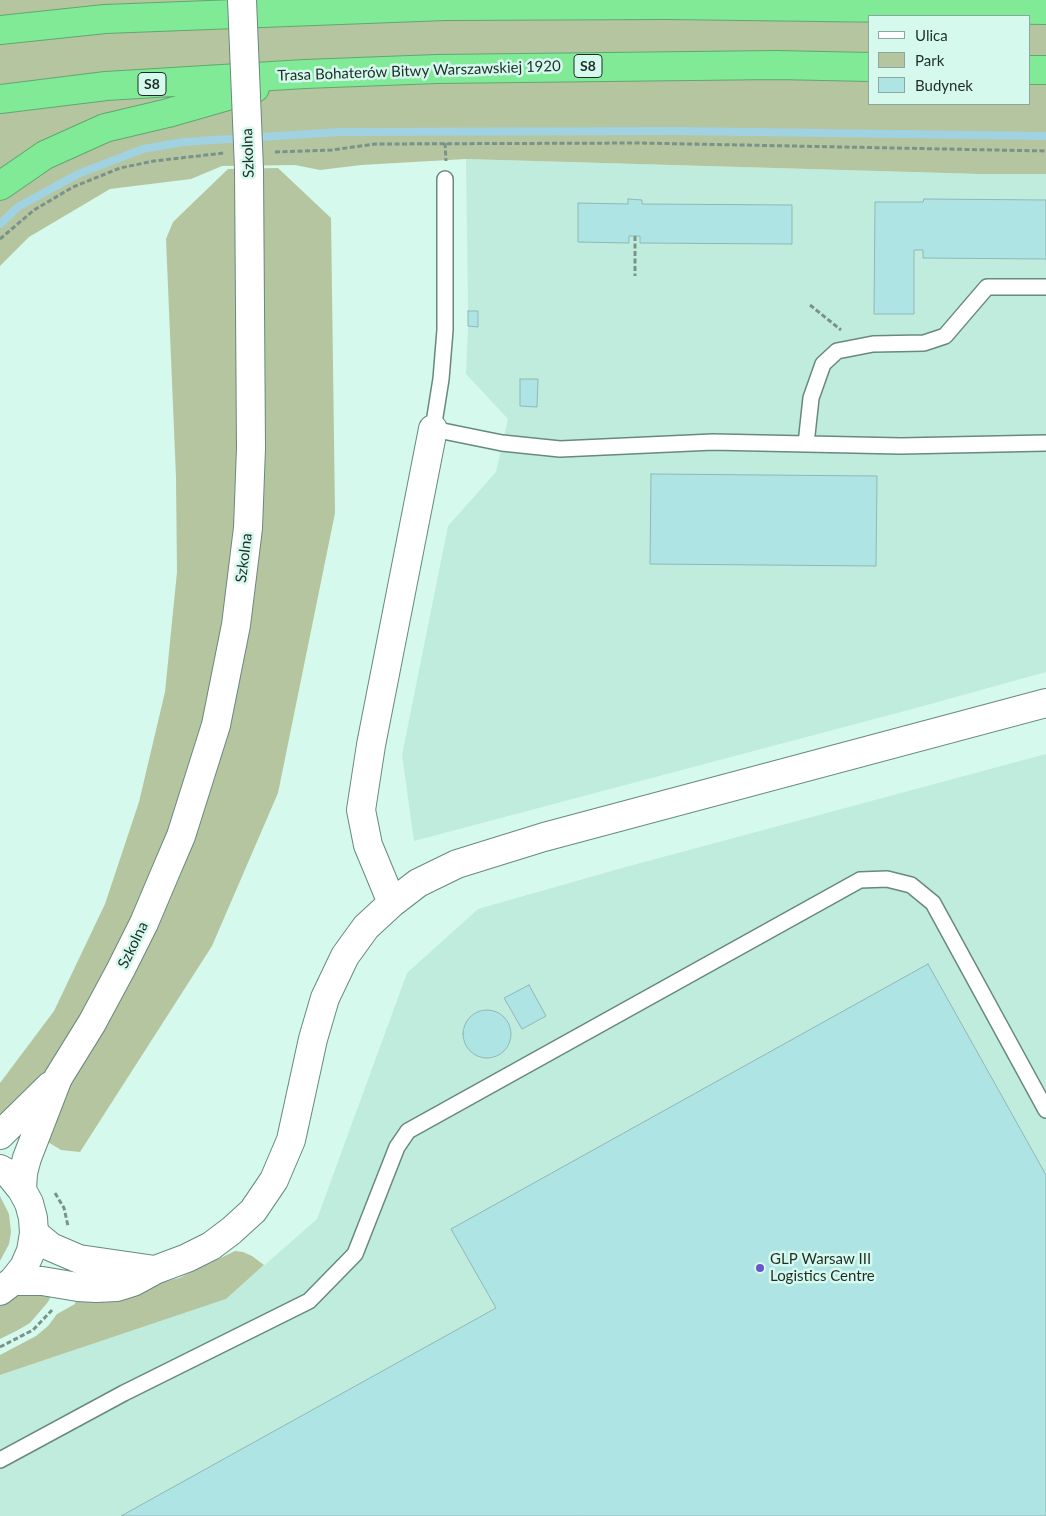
<!DOCTYPE html>
<meta charset="utf-8">
<style>
body{margin:0}
#map{position:relative;width:1046px;height:1516px;overflow:hidden;background:#d5f9ed;font-family:Lato,sans-serif}
canvas{display:block}
.legend{position:absolute;left:868px;top:15px;width:162px;height:90px;box-sizing:border-box;background:#d5f9ed;border:1px solid #8ca79e;margin:0;padding:6px 9px;list-style:none;font-size:15px;color:#1f2d28}
.legend li{display:flex;align-items:center;gap:10px;height:25px}
.legend b{width:25px;border:1px solid #8ca79e}
</style>
<div id="map">
<canvas width="1046" height="1516"></canvas>
<ul class="legend">
<li><b style="height:6px;background:#fff"></b>Ulica</li>
<li><b style="height:14px;background:#b5c59f"></b>Park</li>
<li><b style="height:14px;background:#aee5e4"></b>Budynek</li>
</ul>
</div>
<script>
const context = document.querySelector('canvas').getContext('2d');
context.lineJoin = 'round';
function fill(path, color) { context.fillStyle = color; context.fill(path, 'evenodd'); }
const shape = rows => new Path2D(rows.map(r => 'M' + r).join(''));
function trace(path, color, width, dash) { context.strokeStyle = color; context.lineWidth = width; context.lineCap = dash ? 'butt' : 'round'; context.setLineDash(dash || []); context.stroke(path); }
function label(font, color, halo, rows, align = 'center') {
  context.font = font + ' Lato,sans-serif'; context.lineWidth = 5; context.setLineDash([]); context.textBaseline = 'middle'; context.strokeStyle = halo; context.fillStyle = color; for (const [text, x, y, turn = 0] of rows) {
    context.save(); context.translate(x, y); context.rotate((+turn || 0) * Math.PI / 180); context.textAlign = isNaN(turn) ? turn : align; if (halo) context.strokeText(text, 0, 0); context.fillText(text, 0, 0); context.restore();
  }
}
fill(shape([
 [466,159,980,174,1046,174,1046,672,916,708,414,841,402,755,448,526,496,472,508,419,466,374,468,326,478,327,478,311,468,311],
 [1046,754,1046,1516,0,1516,0,1375,226,1299,317,1219,407,973,478,909,622,868]
]), '#c0ecdd');
fill(shape([
 [0,0,1046,0,1046,174,980,174,466,159,361,165,320,170,295,165,222,166,191,179,110,189,29,237,0,266],
 [870,16,1030,16,1030,104,870,104],
 [278,168,331,218,335,513,278,793,212,946,80,1152,61,1150,0,1113,0,1083,54,1011,105,904,139,802,165,692,177,572,176,477,166,239,173,222,228,169],
 [0,1196,9,1214,11,1232,9,1244,0,1261],
 [235,1251,243,1252,252,1256,264,1265,226,1299,0,1375,0,1355,36,1336,48,1326,57,1314,75,1304,77,1292,149,1286,179,1278],
 [54,1290,48,1302,30,1323,18,1330,0,1339,0,1303,16,1294]
]), '#b5c59f');
trace(shape([
 [0,224,18,207,78,174,143,149,183,142,341,132,676,131,1046,136]
]), '#a0d2e1', 8);
const building = shape([
 [628,199,642,200,642,204,792,205,792,244,640,243,640,236,629,236,629,243,578,242,578,203,628,204,628,199],
 [924,199,1046,200,1046,259,923,258,923,250,914,250,914,314,874,314,875,202,923,202,924,199],
 [468,311,478,311,478,327,468,326,468,311],
 [520,379,538,379,537,407,520,406,520,379],
 [651,474,877,476,876,566,650,564,651,474],
 [928,964,1046,1175,1046,1516,121,1516,496,1308,451,1229,928,964],
 [529,985,546,1016,522,1029,504,998,529,985],
 '463 1034a24 24 0 1 1 48 0a24 24 0 1 1-48 0Z'
]);
fill(building, '#aee5e4');
trace(building, '#91b7b7', 1);
const service = shape([
 [445,179,445,330,441,379,433,429,502,443,560,449,713,442,901,446,1046,443],
 [806,444,811,398,823,364,837,351,873,344,924,343,945,336,987,287,1046,287],
 [0,1460,124,1393,309,1301,355,1254,397,1147,408,1131,860,880,887,879,911,885,933,903,1046,1110]
]);
const minor = shape([
 [392,903,368,845,361,810,371,745,433,429],
 [34,1233,51,1247,79,1259,155,1270],
 [13,1281,42,1281,78,1287,96,1288,117,1287,133,1282,155,1270,187,1258,211,1246,231,1231,253,1211,274,1180,291,1140,313,1039,325,998,345,956,366,927,392,903,418,883,457,864,544,837,1046,703]
]);
const tertiary = shape([
 [0,1135,50,1086],
 [0,1169,9,1174,22,1190,29,1203,33,1218,34,1233,31,1251,24,1267,13,1281,0,1291],
 [22,1190,23,1173,27,1158,58,1078,92,1023,121,969,144,923,166,871,181,836,216,725,236,625,248,528,251,448,249,169]
]);
const motorway = shape([
 [0,30,105,19,445,6,667,5,1046,10],
 [1030,70,1046,70],
 [0,99,106,86,305,74,437,69,777,65,870,67],
 [0,186,45,155,105,128,168,113,255,88]
]);
trace(service, '#68897e', 18);
trace(minor, '#68897e', 30);
trace(tertiary, '#68897e', 30);
trace(motorway, '#5fa870', 30);
trace(shape([
 [445,143,446,161],
 [275,152,332,150,375,144,639,143,1046,151],
 [635,236,635,276],
 [0,239,34,210,73,187,120,168,154,161,224,153],
 [810,305,841,330],
 [55,1193,64,1208,68,1226],
 [0,1347,33,1330,52,1310]
]), '#7a938a', 3, [5, 2.5]);
trace(service, '#fff', 15);
trace(minor, '#fff', 28);
trace(tertiary, '#fff', 28);
trace(motorway, '#81ea97', 28);
const tertiaryBridge = shape([
 [242,0,249,169]
]);
trace(tertiaryBridge, '#68897e', 30, []);
trace(tertiaryBridge, '#fff', 28);
for (const [x, y, r, color] of [
 [760,1268,5,"#6c54cd"]
]) { const dot = new Path2D(); dot.arc(x, y, r, 0, 2 * Math.PI); context.fillStyle = color; context.fill(dot); trace(dot, '#d5f9ed', 2); }
for (const [x, y, w] of [
 [588,66,28],
 [152,84,28]
]) { const box = new Path2D(); box.roundRect(x - w / 2, y - 11.5, w, 23, 4); context.fillStyle = '#d5f9ed'; context.fill(box); trace(box, '#1f2d28', 1); }
label('bold 14px', '#1f2d28', null, [
 ["S8",588,66],
 ["S8",152,84]
]);
label('15px', '#1f2d28', '#d5f9ed', [
 ["Trasa Bohaterów Bitwy Warszawskiej 1920",419,71,-2],
 ["Szkolna",248,153,-92],
 ["Szkolna",244,558,-83],
 ["Szkolna",133,945,-64]
]);
label('15px', '#1f2d28', '#d5f9ed', [
 ["GLP Warsaw III",770,1259],
 ["Logistics Centre",770,1276]
], 'left');
</script>
